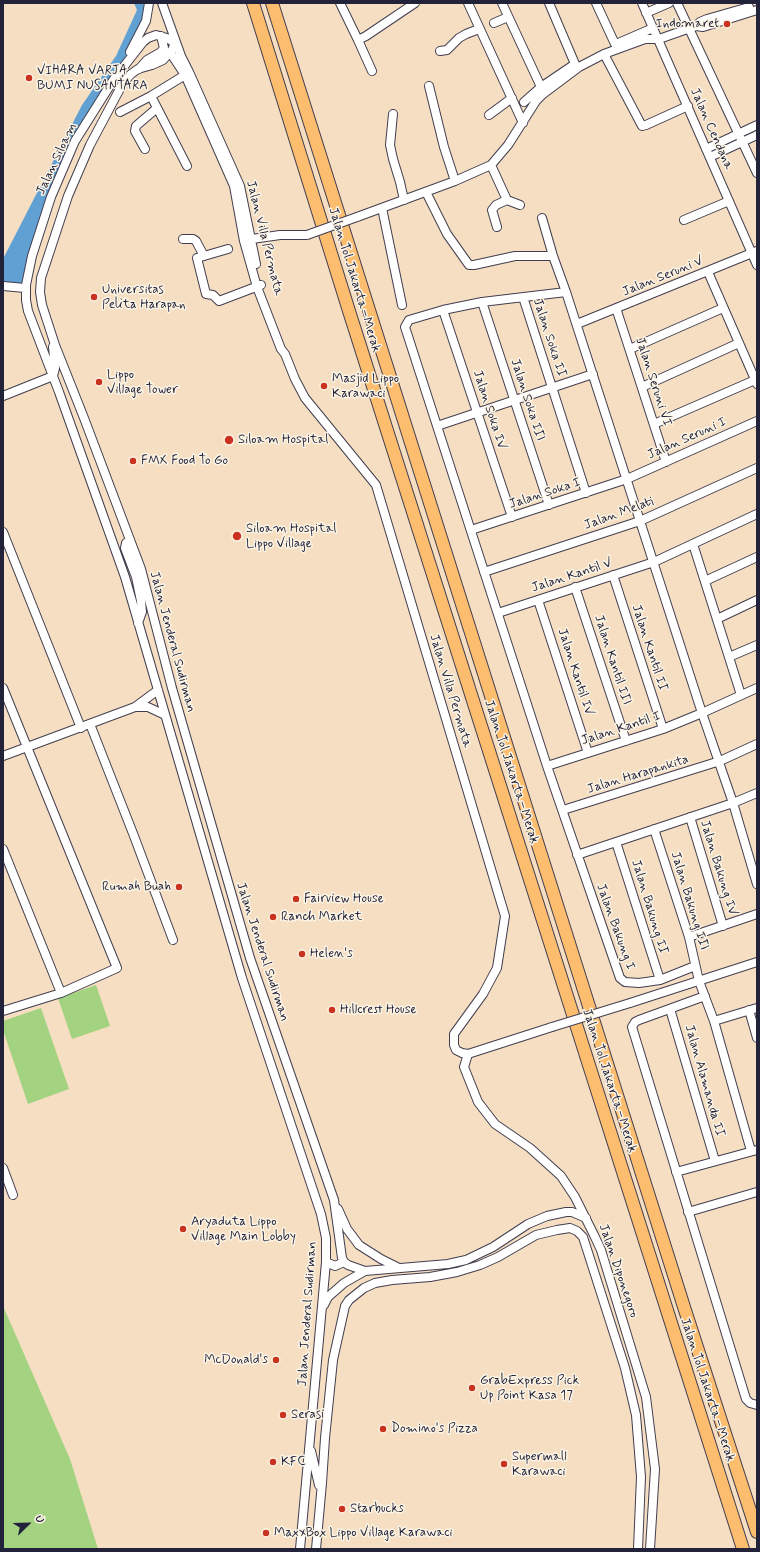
<!DOCTYPE html>
<meta charset="utf-8">
<style>
body{margin:0}
#map{position:relative;width:760px;height:1552px;overflow:hidden;background:#f5dec2;font-family:Mynerve,sans-serif}
canvas{display:block}
.frame{position:absolute;inset:0;border:4px solid #22223b;pointer-events:none}
.north{position:absolute;left:8px;top:1504px;width:40px;height:40px;-webkit-text-stroke:3px #fcf5e5;paint-order:stroke;rotate:67deg;font-size:11px;font-weight:700;line-height:16px;text-align:center;color:#22223b}
.north::after{content:'';display:block;margin:auto;width:14px;height:18px;background:#22223b;clip-path:polygon(50% 0,100% 100%,50% 72%,0 100%)}
</style>
<div id="map">
<canvas width="760" height="1552"></canvas>
<div class="frame"></div>
<div class="north">U</div>
</div>
<script>
const context = document.querySelector('canvas').getContext('2d');
context.lineJoin = 'round';
function fill(path, color) { context.fillStyle = color; context.fill(path, 'evenodd'); }
const shape = rows => new Path2D(rows.map(r => 'M' + r).join(''));
function trace(path, color, width, dash) { context.strokeStyle = color; context.lineWidth = width; context.lineCap = dash ? 'butt' : 'round'; context.setLineDash(dash || []); context.stroke(path); }
function label(font, color, halo, rows, align = 'center') {
  context.font = font + ' Mynerve,sans-serif'; context.lineWidth = 3; context.setLineDash([]); context.textBaseline = 'middle'; context.strokeStyle = halo; context.fillStyle = color; for (const [text, x, y, turn = 0] of rows) {
    context.save(); context.translate(x, y); context.rotate((+turn || 0) * Math.PI / 180); context.textAlign = isNaN(turn) ? turn : align; if (halo) context.strokeText(text, 0, 0); context.fillText(text, 0, 0); context.restore();
  }
}
fill(shape([
 [96,985,110,1026,72,1039,58,998],
 [41,1008,69,1089,28,1104,3,1030,3,1021],
 [3,1306,70,1459,98,1549,3,1549]
]), '#a3d281');
fill(shape([
 [134,3,145,3,144,21,122,64,74,138,24,286,3,287,3,259,82,105,116,56,137,10]
]), '#60a0d3');
const minor = shape([
 [162,3,181,56,189,72,240,186,256,264],
 [340,3,358,40,366,36,415,3],
 [468,3,523,123],
 [502,3,541,87,524,102],
 [549,3,575,64],
 [596,3,615,44],
 [642,3,757,265],
 [677,3,757,173],
 [646,13,669,3],
 [494,23,508,17],
 [696,26,700,22,707,19,749,7],
 [358,40,372,71],
 [175,43,167,38,156,35,148,38,143,42,114,79,75,141,51,197,32,256,26,285,26,300,28,311,59,392,125,577,242,978,321,1214,326,1238,326,1262,300,1549],
 [175,43,172,50,163,60,152,65,138,69,131,74,123,83,90,145,68,196,41,278,40,292,42,305,55,345,84,418,141,569,172,688,250,958,334,1200,342,1258,344,1262,348,1265,365,1271],
 [616,44,653,28],
 [440,51,447,50,459,38,466,34,479,29],
 [130,52,146,21,149,3],
 [170,52,185,75,234,186,244,241,257,287,281,349,285,354,295,379,305,398,376,485,505,916,497,968,483,994,454,1034,454,1045,456,1050,462,1053,468,1054],
 [604,54,642,126,646,125,688,106],
 [139,69,147,60,161,52,164,48,161,36],
 [429,86,444,147,455,181],
 [541,87,575,64],
 [151,96,187,166],
 [120,112,151,96,185,75],
 [393,114,390,145,393,159,400,182,404,200],
 [489,115,512,98],
 [145,149,135,131,136,126,157,108],
 [706,149,757,125],
 [710,157,757,135],
 [491,165,508,145,536,101,543,94,579,67,604,54,645,39,659,39,696,26,703,27,757,10],
 [426,192,447,234,469,265,474,265,515,256,553,256],
 [382,208,402,305],
 [357,217,455,181,491,165,507,200,520,205],
 [542,218,553,256,566,292,702,713,733,803,757,884],
 [684,220,729,201],
 [497,227,492,210,496,205,507,200],
 [183,239,193,239,196,241,204,256],
 [245,240,280,235,307,235],
 [228,249,197,258,206,294,213,295,219,301,261,285],
 [708,272,757,384],
 [3,286,25,288],
 [566,292,482,302,443,310,409,320,405,327,547,766,620,978,625,982,639,983,660,980,695,966],
 [523,297,586,493],
 [482,302,549,505],
 [616,308,666,462],
 [443,310,512,517],
 [577,324,757,251],
 [630,349,723,308],
 [642,387,739,343],
 [3,396,53,376,55,368,53,347],
 [654,424,755,380],
 [437,426,593,374],
 [471,530,627,479,757,421],
 [3,532,81,728],
 [130,540,126,543,125,548,136,577,141,601,142,612,138,623],
 [693,544,741,695],
 [484,572,640,521,757,468],
 [613,575,663,729],
 [705,581,757,557],
 [575,587,626,741],
 [538,600,588,753],
 [498,613,654,562,757,514],
 [717,619,757,600],
 [729,657,757,645],
 [3,688,117,968,61,993,3,1011],
 [136,707,148,707,165,715],
 [90,724,134,836,173,940],
 [3,756,135,707,158,690],
 [547,766,663,729,702,713,757,688],
 [563,810,720,761,757,744],
 [690,817,723,926],
 [654,829,689,937,699,981,714,1021,751,1151],
 [616,842,660,980],
 [3,849,61,993],
 [577,855,733,803,757,793],
 [689,937,757,914],
 [705,996,639,1020,635,1022,632,1027,746,1399,750,1403,757,1405],
 [630,1003,757,962],
 [670,1009,715,1161],
 [749,1010,757,1038],
 [714,1021,757,1008],
 [552,1027,468,1054,464,1067,478,1102,495,1124,530,1148,561,1176,575,1197,594,1235,601,1250,646,1397,655,1469,650,1549],
 [3,1168,13,1195],
 [676,1172,757,1150],
 [338,1209,347,1229,359,1245,381,1259,399,1268],
 [688,1212,757,1192],
 [326,1262,335,1266,344,1262],
 [324,1305,328,1297,344,1283,365,1271,448,1264,466,1260,493,1247,528,1224,547,1216,566,1212,572,1212,586,1218],
 [311,1451,319,1485],
 [316,1549,322,1483,325,1438,333,1360,345,1306,349,1300,364,1288,375,1283,392,1280,430,1277,457,1272,480,1265,498,1257,536,1235,557,1230,570,1228,577,1231,583,1237,625,1368,636,1415,641,1477,638,1549]
]);
const highway = shape([
 [253,3,349,311,743,1549],
 [272,3,684,1307,757,1532]
]);
trace(minor, '#423e4f', 10);
trace(highway, '#423e4f', 14);
trace(minor, '#fff', 8);
trace(highway, '#fcbd6f', 12);
const minorBridge = shape([
 [307,235,357,217],
 [552,1027,630,1003]
]);
trace(minorBridge, '#423e4f', 10, []);
trace(minorBridge, '#fff', 8);
for (const [x, y, r, color] of [
 [727,24,4,"#c8321e"],
 [29,78,4,"#c8321e"],
 [94,297,4,"#c8321e"],
 [99,382,4,"#c8321e"],
 [324,386,4,"#c8321e"],
 [229,440,5,"#c8321e"],
 [133,461,4,"#c8321e"],
 [237,536,5,"#c8321e"],
 [179,887,4,"#c8321e"],
 [296,899,4,"#c8321e"],
 [273,917,4,"#c8321e"],
 [302,954,4,"#c8321e"],
 [332,1010,4,"#c8321e"],
 [183,1229,4,"#c8321e"],
 [276,1360,4,"#c8321e"],
 [472,1388,4,"#c8321e"],
 [283,1415,4,"#c8321e"],
 [383,1429,4,"#c8321e"],
 [273,1462,4,"#c8321e"],
 [504,1464,4,"#c8321e"],
 [342,1509,4,"#c8321e"],
 [266,1533,4,"#c8321e"]
]) { const dot = new Path2D(); dot.arc(x, y, r, 0, 2 * Math.PI); context.fillStyle = color; context.fill(dot); trace(dot, '#fcf5e5', 1.5); }
label('13px', '#22223b', '#fcf5e5', [
 ["Indomaret",719,24,"right"],
 ["VIHARA VARJA",37,71],
 ["BUMI NUSANTARA",37,86],
 ["Universitas",102,290],
 ["Pelita Harapan",102,305],
 ["Lippo",107,375],
 ["Village Tower",107,390],
 ["Masjid Lippo",332,379],
 ["Karawaci",332,394],
 ["Siloam Hospital",238,440],
 ["FMX Food To Go",141,461],
 ["Siloam Hospital",246,529],
 ["Lippo Village",246,544],
 ["Rumah Buah",171,887,"right"],
 ["Fairview House",304,899],
 ["Ranch Market",281,917],
 ["Helen's",310,954],
 ["Hillcrest House",340,1010],
 ["Aryaduta Lippo",191,1222],
 ["Village Main Lobby",191,1237],
 ["McDonald's",268,1360,"right"],
 ["GrabExpress Pick",480,1381],
 ["Up Point Kasa 17",480,1396],
 ["Serasi",291,1415],
 ["Domino's Pizza",391,1429],
 ["Supermall",512,1457],
 ["Karawaci",512,1472],
 ["KFC",281,1462],
 ["Starbucks",350,1509],
 ["MaxxBox Lippo Village Karawaci",274,1533]
], 'left');
label('13px', '#22223b', '#fcf5e5', [
 ["Jalan Cendana",711,129,66],
 ["Jalan Siloam",57,159,-65],
 ["Jalan Villa Permata",264,238,76],
 ["Jalan Seruni V",663,277,-22],
 ["Jalan Tol Jakarta–Merak",354,280,73],
 ["Jalan Soka II",549,338,72],
 ["Jalan Seruni VI",653,382,72],
 ["Jalan Soka III",527,400,72],
 ["Jalan Soka IV",489,410,72],
 ["Jalan Seruni I",687,439,-24],
 ["Jalan Soka I",545,494,-18],
 ["Jalan Melati",619,514,-20],
 ["Jalan Kantil V",572,576,-18],
 ["Jalan Jenderal Sudirman",172,642,75],
 ["Jalan Kantil II",649,648,72],
 ["Jalan Kantil III",612,660,72],
 ["Jalan Kantil IV",575,672,72],
 ["Jalan Villa Permata",450,691,73],
 ["Jalan Kantil I",621,729,-18],
 ["Jalan Tol Jakarta–Merak",511,772,72],
 ["Jalan Harapankita",638,775,-17],
 ["Jalan Bakung IV",718,868,73],
 ["Jalan Bakung III",689,901,73],
 ["Jalan Bakung II",649,907,73],
 ["Jalan Bakung I",615,927,70],
 ["Jalan Jenderal Sudirman",262,952,72],
 ["Jalan Tol Jakarta–Merak",609,1081,72],
 ["Jalan Alamanda II",704,1081,74],
 ["Jalan Diponegoro",618,1271,71],
 ["Jalan Jenderal Sudirman",308,1314,-86],
 ["Jalan Tol Jakarta–Merak",707,1390,72]
]);
</script>
